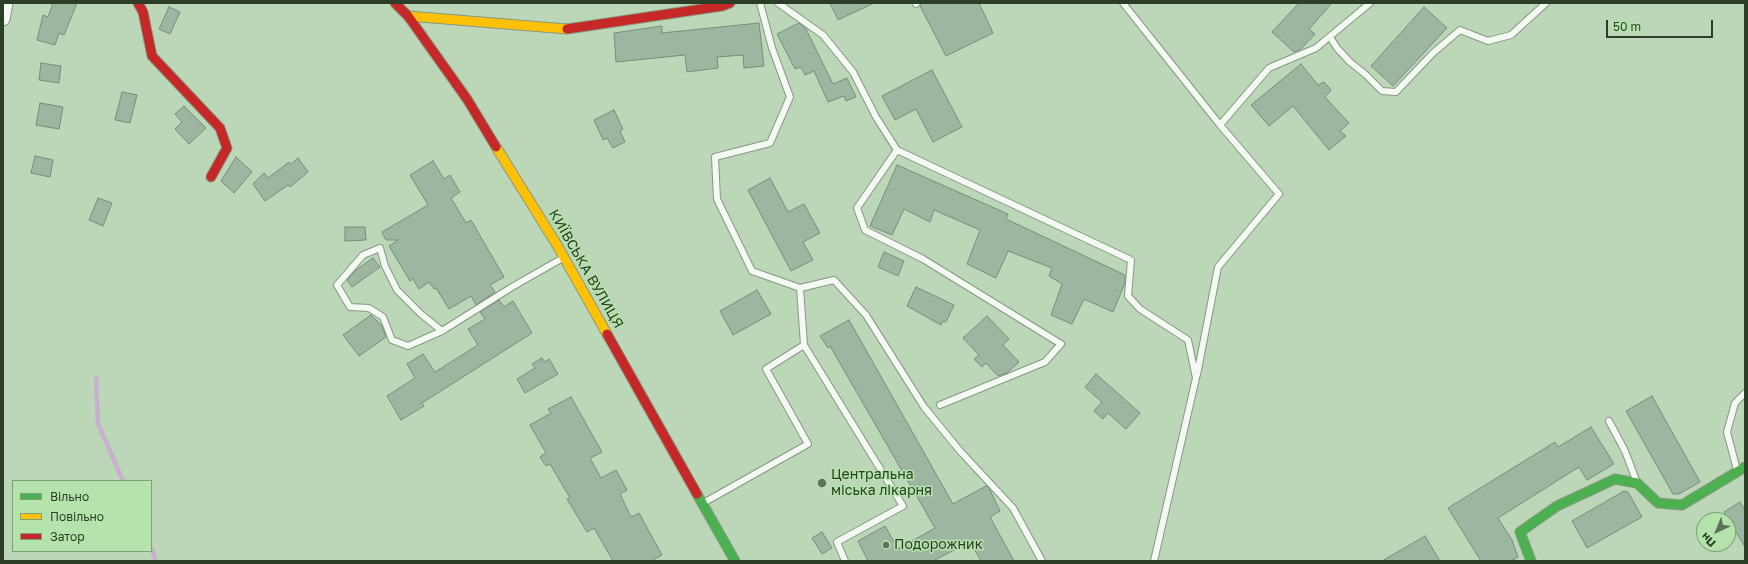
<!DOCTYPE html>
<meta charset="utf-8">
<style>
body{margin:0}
#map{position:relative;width:1748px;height:564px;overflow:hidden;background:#bcd6b8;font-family:"Golos Text",sans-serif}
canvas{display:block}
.frame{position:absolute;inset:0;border:4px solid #2c3e28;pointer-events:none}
.legend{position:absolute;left:12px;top:480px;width:140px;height:72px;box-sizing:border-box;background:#b4e3ab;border:1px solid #7ea177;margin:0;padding:5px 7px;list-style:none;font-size:12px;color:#2c3e28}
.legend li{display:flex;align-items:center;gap:8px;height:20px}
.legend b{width:20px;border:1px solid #7ea177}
.north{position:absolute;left:1696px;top:512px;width:40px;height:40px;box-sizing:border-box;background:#b4e3ab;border:1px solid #7ea177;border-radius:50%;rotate:224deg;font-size:11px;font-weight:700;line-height:16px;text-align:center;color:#2c3e28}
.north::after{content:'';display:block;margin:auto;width:14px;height:18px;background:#5e735a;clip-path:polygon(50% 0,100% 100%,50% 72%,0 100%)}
.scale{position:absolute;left:1606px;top:20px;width:107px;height:18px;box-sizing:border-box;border:2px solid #2c3e28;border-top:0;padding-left:5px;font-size:12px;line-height:14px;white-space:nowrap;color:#2c3e28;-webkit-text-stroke:3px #b4e3ab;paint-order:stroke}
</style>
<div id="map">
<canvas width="1748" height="564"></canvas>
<div class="frame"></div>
<ul class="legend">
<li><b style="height:5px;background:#4caf50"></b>Вільно</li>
<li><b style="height:5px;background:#ffc107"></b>Повільно</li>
<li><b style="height:5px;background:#c62828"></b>Затор</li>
</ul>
<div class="north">Пн</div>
<div class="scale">50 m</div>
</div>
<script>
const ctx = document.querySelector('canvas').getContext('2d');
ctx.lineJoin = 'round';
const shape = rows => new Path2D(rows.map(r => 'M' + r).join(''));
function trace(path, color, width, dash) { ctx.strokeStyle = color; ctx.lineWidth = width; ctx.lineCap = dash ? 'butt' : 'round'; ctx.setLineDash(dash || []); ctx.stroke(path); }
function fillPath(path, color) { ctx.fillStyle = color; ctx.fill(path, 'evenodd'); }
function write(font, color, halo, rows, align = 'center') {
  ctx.font = font + ' "Golos Text",sans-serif'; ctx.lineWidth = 3; ctx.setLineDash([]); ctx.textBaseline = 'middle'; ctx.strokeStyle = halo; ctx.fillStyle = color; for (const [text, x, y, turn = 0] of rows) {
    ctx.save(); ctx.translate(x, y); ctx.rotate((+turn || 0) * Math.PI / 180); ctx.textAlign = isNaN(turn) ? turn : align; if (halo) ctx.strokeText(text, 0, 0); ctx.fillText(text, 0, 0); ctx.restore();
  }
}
const stream = shape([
 [96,377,98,423,123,481],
 [151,547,156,561]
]);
const building = shape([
 [53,3,77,3,64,35,59,33,55,45,37,40,43,15,48,17,53,3],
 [830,3,874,3,838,20,830,3],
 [921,3,979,3,993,33,946,56,920,6,921,3],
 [1299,3,1332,3,1309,29,1315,34,1301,49,1294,52,1272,32,1299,3],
 [169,7,180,12,170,34,159,29,169,7],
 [1424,7,1447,28,1393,86,1371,66,1424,7],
 [759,23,764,66,744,68,743,55,717,57,718,68,687,72,685,55,616,62,614,33,662,26,662,33,759,23],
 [799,23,806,29,833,84,847,78,856,97,846,101,844,96,828,102,814,71,805,75,801,67,795,69,777,34,799,23],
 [41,63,61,66,59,83,39,80,41,63],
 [1301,64,1318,85,1324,82,1331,90,1325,97,1349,123,1340,131,1346,136,1329,150,1293,106,1269,126,1251,105,1301,64],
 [932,70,962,127,933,142,916,109,895,120,882,96,932,70],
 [122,92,137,95,130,123,115,120,122,92],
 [40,103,63,107,59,129,36,125,40,103],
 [184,106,206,128,189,144,175,129,182,122,175,114,184,106],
 [614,110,623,129,620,131,625,142,613,148,607,138,603,140,594,120,614,110],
 [35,156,53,160,50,177,31,173,35,156],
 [236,157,252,172,234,193,221,181,236,157],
 [298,158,308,172,290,187,288,185,265,201,253,184,264,173,268,178,289,162,291,164,298,158],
 [433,161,444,179,450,175,460,192,451,198,466,223,471,220,504,277,490,285,495,292,476,305,471,296,449,309,436,288,434,289,429,282,419,289,413,279,410,281,389,246,398,240,386,240,382,232,428,205,410,175,433,161],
 [897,165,1008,214,1006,219,1125,275,1125,283,1113,312,1084,299,1072,324,1051,315,1062,284,1049,276,1052,268,1008,251,996,278,967,264,980,230,934,210,930,222,904,209,892,235,870,226,897,165],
 [770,178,788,212,804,204,820,233,803,242,813,260,791,271,748,190,770,178],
 [98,198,112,203,103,226,89,220,98,198],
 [345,227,365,227,366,240,345,241,345,227],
 [884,252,904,261,898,276,878,267,884,252],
 [373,258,380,267,352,287,347,280,356,270,373,258],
 [916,287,954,305,946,322,943,321,941,325,907,306,916,287],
 [757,290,771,314,733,335,720,311,757,290],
 [499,300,504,307,513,301,532,333,422,403,424,406,401,420,387,396,415,378,407,364,423,354,435,372,478,345,468,329,485,319,480,312,499,300],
 [371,315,382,326,386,337,359,356,343,335,371,315],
 [987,316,1009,339,1003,345,1019,362,1007,373,998,376,986,363,982,367,974,359,979,355,963,338,987,316],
 [849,320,953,504,986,486,989,488,1000,511,990,517,1014,561,981,561,970,542,933,561,868,561,858,541,885,526,898,549,935,528,830,346,828,348,820,336,849,320],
 [542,358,545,362,549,359,558,374,525,393,517,379,535,368,532,364,542,358],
 [1096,374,1140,413,1126,429,1108,413,1103,419,1094,411,1102,402,1085,387,1096,374],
 [1652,396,1700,482,1679,494,1673,494,1626,411,1652,396],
 [571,397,602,452,590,458,601,478,616,470,627,490,620,494,631,517,639,513,662,555,651,561,613,561,594,528,587,532,567,499,570,498,550,464,546,466,540,457,546,453,530,425,551,413,548,409,571,397],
 [1591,427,1614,464,1587,480,1579,467,1498,518,1512,540,1518,557,1511,561,1481,561,1448,508,1555,442,1558,447,1591,427],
 [1624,491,1628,492,1642,517,1587,548,1572,521,1624,491],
 [1740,502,1745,510,1745,547,1724,512,1740,502],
 [822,532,832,548,822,554,812,538,822,532],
 [1425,536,1440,561,1382,561,1425,536]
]);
const lane = shape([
 [760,3,772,48,790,97,770,143,715,157,717,199,752,271,800,288,834,280,866,315,924,407,960,451,1013,508,1042,561],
 [778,3,823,35,853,72,876,117,897,150,1131,260,1128,296,1140,309,1188,340,1196,378,1154,561],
 [1123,3,1220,125,1279,194,1218,267,1197,375],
 [916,4,917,3],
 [1330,37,1337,48,1350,62,1365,74,1382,91,1396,92,1433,53,1460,30,1488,41,1511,35,1546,3],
 [1220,125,1269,68,1316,48,1370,3],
 [897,150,857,208,865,230,923,259,1061,344,1045,362,940,405],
 [800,288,804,345,903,506,837,542,845,561],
 [442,331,421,314,397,290,385,266,380,248,363,255,337,285,350,307,369,308,383,317,392,340,408,346,442,331,512,287,561,259],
 [1609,421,1625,451,1636,480],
 [1737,470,1727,432,1735,403,1745,393],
 [705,502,808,444,766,369,804,345]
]);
const street = shape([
 [3,19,6,3]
]);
const fast = shape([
 [697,494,735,561],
 [1531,561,1520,532,1557,506,1615,479,1637,483,1658,503,1682,505,1745,467]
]);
const slow = shape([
 [408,16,567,29],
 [496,147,557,245,607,334]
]);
const jam = shape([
 [138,3,143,12,152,56,220,128,227,148,211,177],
 [395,3,408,16,467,99,496,147],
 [567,29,722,6,730,3],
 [607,334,697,494]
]);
const markers = [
 [822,483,5,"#5e735a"],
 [886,545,4,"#5e735a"]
];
const streetNames = [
 ["КИЇВСЬКА ВУЛИЦЯ",586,269,60]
];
const poiNames = [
 ["Центральна",831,475],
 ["міська лікарня",831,491],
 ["Подорожник",894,545]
];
trace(stream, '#cab0d0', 4.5);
fillPath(building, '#9cb6a1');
trace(building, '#758e7b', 1);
trace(lane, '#869982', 8);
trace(street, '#869982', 15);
trace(fast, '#869982', 11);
trace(slow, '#869982', 11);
trace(jam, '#869982', 11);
trace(lane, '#f5f9f4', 6);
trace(street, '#f5f9f4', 13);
trace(fast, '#4caf50', 9);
trace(slow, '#ffc107', 9);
trace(jam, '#c62828', 9);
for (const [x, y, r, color] of markers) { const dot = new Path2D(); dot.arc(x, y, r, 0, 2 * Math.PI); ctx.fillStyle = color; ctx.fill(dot); trace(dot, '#b4e3ab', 1.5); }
write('14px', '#2c3e28', '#b4e3ab', streetNames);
write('14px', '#2c3e28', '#b4e3ab', poiNames, 'left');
</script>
